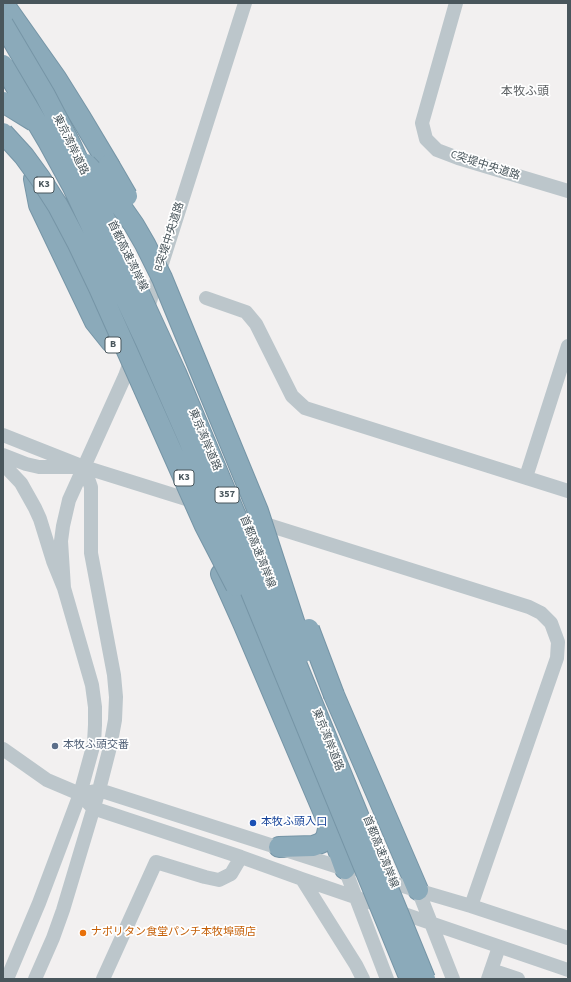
<!DOCTYPE html>
<meta charset="utf-8">
<style>
body{margin:0}
#map{position:relative;width:571px;height:982px;overflow:hidden;background:#f2f0f0;font-family:"Source Sans 3",sans-serif}
canvas{display:block}
.frame{position:absolute;inset:0;border:4px solid #49565c;pointer-events:none}
</style>
<div id="map">
<canvas width="571" height="982"></canvas>
<div class="frame"></div>
</div>
<script>
const ctx = document.querySelector('canvas').getContext('2d');
ctx.lineJoin = 'round';
const shape = rows => new Path2D(rows.map(r => 'M' + r).join(''));
function trace(path, color, width, dash) { ctx.strokeStyle = color; ctx.lineWidth = width; ctx.lineCap = dash ? 'butt' : 'round'; ctx.setLineDash(dash || []); ctx.stroke(path); }
function write(font, color, halo, rows, align = 'center') {
  ctx.font = font + ' "Source Sans 3","Noto Sans JP",sans-serif'; ctx.lineWidth = 3.5; ctx.setLineDash([]); ctx.textBaseline = 'middle'; ctx.strokeStyle = halo; ctx.fillStyle = color; for (const [text, x, y, turn = 0] of rows) {
    ctx.save(); ctx.translate(x, y); ctx.rotate((+turn || 0) * Math.PI / 180); ctx.textAlign = isNaN(turn) ? turn : align; if (halo) ctx.strokeText(text, 0, 0); ctx.fillText(text, 0, 0); ctx.restore();
  }
}
const minor = shape([
 [456,3,422,123,426,139,437,150,458,158,568,191],
 [206,298,246,312,256,324,292,396,305,408,568,491],
 [146,314,245,3],
 [3,435,84,467,199,503],
 [3,455,26,464,39,467,78,467],
 [3,464,21,483,35,508,40,519,53,561,64,588,92,685,95,707,95,725,94,743,80,794,39,903,7,979],
 [526,477,568,346],
 [230,513,529,607,541,613,551,623,558,642,557,658,471,906],
 [64,588,61,541,63,526,69,500,125,376,132,356],
 [3,749,47,780,80,794,93,808,241,857,302,879,568,970],
 [91,792,99,790,351,871],
 [345,869,387,979],
 [302,879,356,965,363,979],
 [379,879,471,906,568,938],
 [418,890,453,979],
 [491,970,518,979],
 [35,979,53,938,63,910,99,790,110,747,115,720,116,697,114,675,91,553,91,487,84,467],
 [103,979,156,862,205,877,219,880,231,874,241,857],
 [488,979,499,947]
]);
const highway = shape([
 [3,3,56,78,81,118,109,165],
 [34,179,39,205,95,322,111,342],
 [221,574,243,623,329,825,345,869],
 [334,695,418,890],
 [279,847,313,846,321,843,326,838,329,825]
]);
const highwayBridge = shape([
 [3,24,45,95,70,143,176,373,238,521,425,979],
 [3,65,49,143,73,187,146,342,188,438,410,979],
 [3,102,34,121],
 [3,133,24,156,40,178,58,206,77,242,99,288,205,526,236,586],
 [86,164,106,185,134,225,145,244,162,278,258,511,304,652],
 [109,165,127,196],
 [309,629,334,695]
]);
const markers = [
 [55,746,4,"#5c6f8a"],
 [253,823,4,"#1a4fb4"],
 [83,933,4,"#e8710a"]
];
const shields = [
 [44,185,20],
 [113,345,16],
 [184,478,20],
 [227,495,24]
];
const shieldNames = [
 ["K3",44,185],
 ["B",113,345],
 ["K3",184,478],
 ["357",227,495]
];
const streetNames = [
 ["東京湾岸道路",70,145,64],
 ["C突堤中央道路",485,166,18],
 ["B突堤中央道路",170,237,-72],
 ["首都高速湾岸線",127,256,64],
 ["東京湾岸道路",204,440,67],
 ["首都高速湾岸線",257,552,68],
 ["東京湾岸道路",327,740,68],
 ["首都高速湾岸線",380,852,68]
];
const serviceNames = [
 ["本牧ふ頭交番",63,746]
];
const transitNames = [
 ["本牧ふ頭入口",261,823]
];
const foodNames = [
 ["ナポリタン食堂パンチ本牧埠頭店",91,933]
];
const neighbourhoodNames = [
 ["本牧ふ頭",525,92]
];
trace(highway, '#7695a6', 22);
trace(minor, '#bcc6cb', 14);
trace(highway, '#8baaba', 20);
trace(highwayBridge, '#7695a6', 22, []);
trace(highwayBridge, '#8baaba', 20);
for (const [x, y, r, color] of markers) { const dot = new Path2D(); dot.arc(x, y, r, 0, 2 * Math.PI); ctx.fillStyle = color; ctx.fill(dot); trace(dot, '#fff', 1.5); }
for (const [x, y, w] of shields) { const box = new Path2D(); box.roundRect(x - w / 2, y - 8, w, 16, 3); ctx.fillStyle = '#fff'; ctx.fill(box); trace(box, '#49565c', 1); }
write('bold 10px', '#49565c', null, shieldNames);
write('11px', '#49565c', '#fff', streetNames);
write('11px', '#4e5e75', '#fff', serviceNames, 'left');
write('11px', '#164399', '#fff', transitNames, 'left');
write('11px', '#c56008', '#fff', foodNames, 'left');
write('12px', '#5d6164', '#fff', neighbourhoodNames);
</script>
